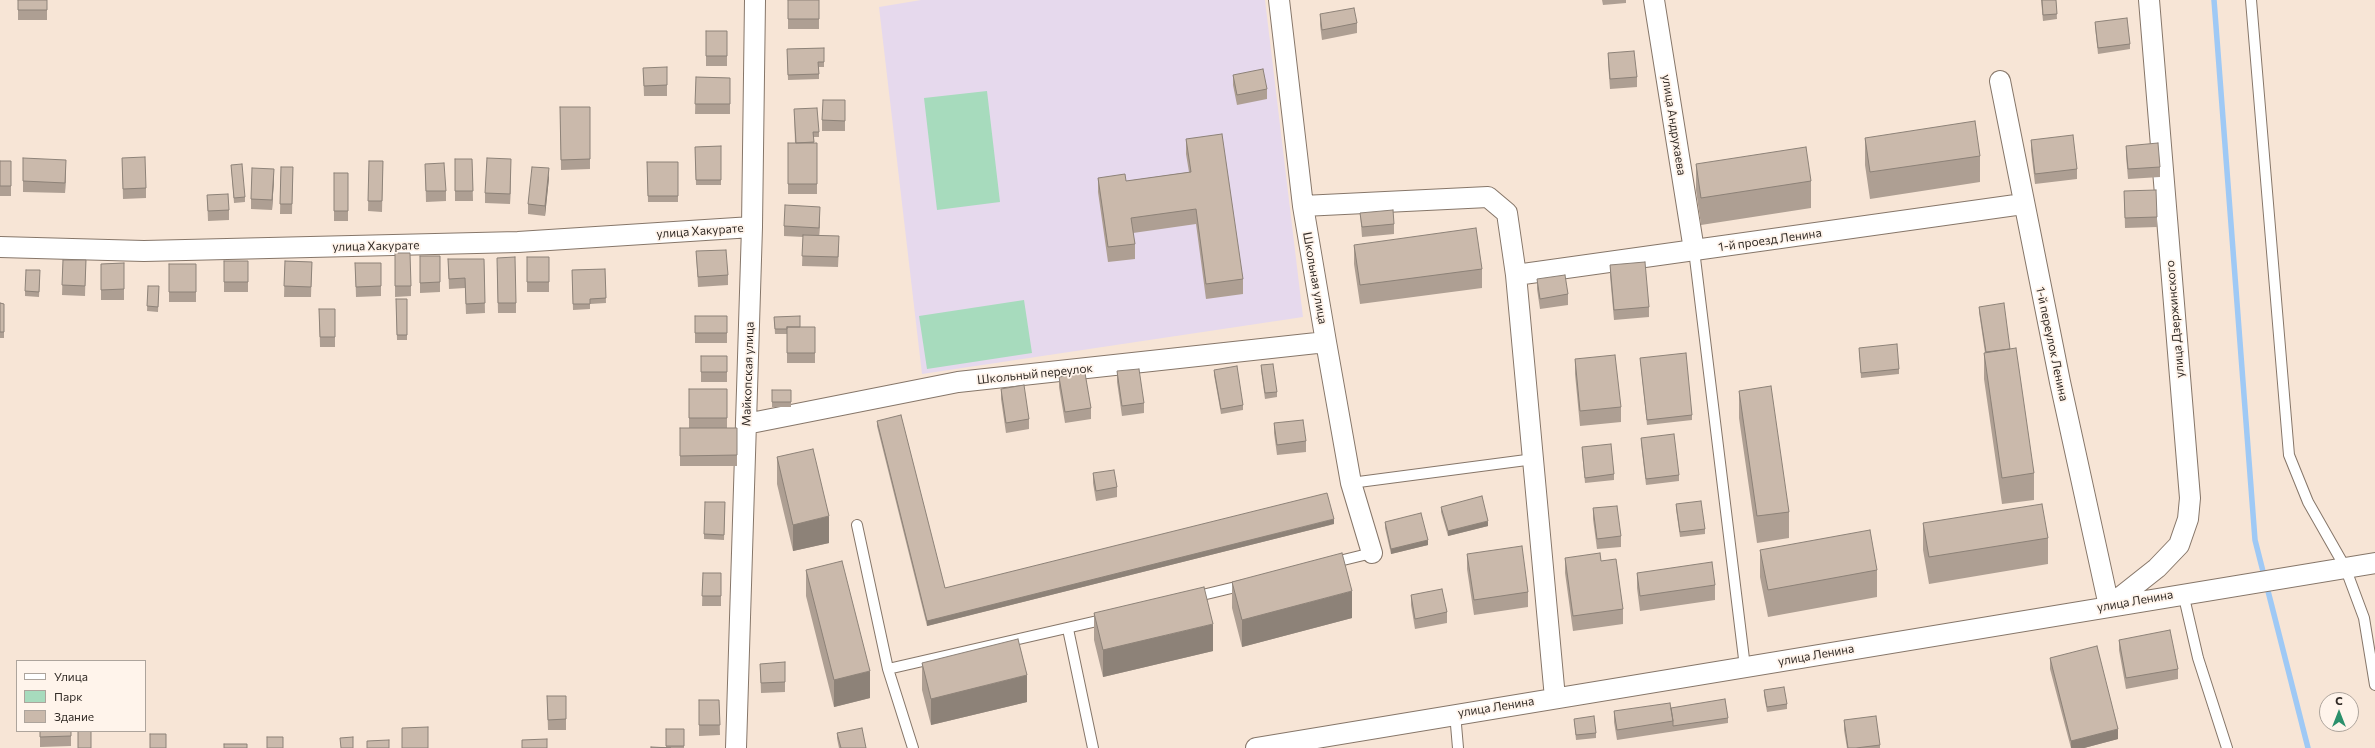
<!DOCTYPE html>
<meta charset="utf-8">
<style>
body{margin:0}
#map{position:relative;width:2375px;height:748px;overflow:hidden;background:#f7e5d6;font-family:Commissioner,sans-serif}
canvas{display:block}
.legend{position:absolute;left:16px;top:660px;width:130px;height:72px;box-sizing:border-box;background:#fff4eb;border:1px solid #ada49c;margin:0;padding:5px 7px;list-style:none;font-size:12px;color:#322b26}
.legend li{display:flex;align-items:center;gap:8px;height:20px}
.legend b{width:20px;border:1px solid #ada49c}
.north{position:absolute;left:2319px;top:692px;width:40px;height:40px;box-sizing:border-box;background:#fff4eb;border:1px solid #ada49c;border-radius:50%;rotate:0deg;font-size:11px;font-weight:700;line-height:16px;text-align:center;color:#322b26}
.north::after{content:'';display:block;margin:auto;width:14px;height:18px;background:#2c906c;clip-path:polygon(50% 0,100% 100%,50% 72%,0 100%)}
</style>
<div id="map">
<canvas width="2375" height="748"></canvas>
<ul class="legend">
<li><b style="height:5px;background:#fff"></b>Улица</li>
<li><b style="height:11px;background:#a7dbbd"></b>Парк</li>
<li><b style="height:11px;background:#cab9ab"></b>Здание</li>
</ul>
<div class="north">С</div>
</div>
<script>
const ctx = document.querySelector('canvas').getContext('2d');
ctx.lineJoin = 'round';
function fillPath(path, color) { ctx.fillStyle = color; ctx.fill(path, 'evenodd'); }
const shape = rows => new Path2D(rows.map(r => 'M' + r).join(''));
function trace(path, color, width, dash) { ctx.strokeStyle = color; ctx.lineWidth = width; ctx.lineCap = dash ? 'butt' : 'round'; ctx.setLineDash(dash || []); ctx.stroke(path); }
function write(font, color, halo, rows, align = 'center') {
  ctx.font = font + ' Commissioner,sans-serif'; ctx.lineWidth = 3.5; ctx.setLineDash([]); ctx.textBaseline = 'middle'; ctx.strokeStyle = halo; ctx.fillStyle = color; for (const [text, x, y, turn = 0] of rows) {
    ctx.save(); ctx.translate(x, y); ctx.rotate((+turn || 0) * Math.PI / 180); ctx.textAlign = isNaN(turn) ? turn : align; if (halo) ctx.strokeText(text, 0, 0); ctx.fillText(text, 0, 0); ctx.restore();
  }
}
const education = shape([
 [921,0,1265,0,1303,317,922,374,879,7]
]);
const green = shape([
 [987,91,1000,202,937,210,924,98],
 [1024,300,1032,353,927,369,919,316]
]);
const stream = shape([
 [2214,0,2255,540,2308,748]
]);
const lane = shape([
 [2251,0,2289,455,2308,502,2345,567,2364,618,2375,685],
 [1694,250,1745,667],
 [1351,483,1534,459],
 [857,525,888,669,913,748],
 [1331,563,1372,553],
 [2183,593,2198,658,2227,748],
 [1194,597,1244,585],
 [1068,629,1093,748],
 [888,669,1106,619],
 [1455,713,1458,748]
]);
const street = shape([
 [1279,0,1303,206,1326,342,1351,483,1372,553],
 [1654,0,1694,250],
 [2000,81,2060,382,2109,606,2157,568,2179,545,2188,519,2190,498,2149,0],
 [1303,206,1488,197,1507,213,1516,275,1555,698],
 [0,247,144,251,518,242,752,227],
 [1516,275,2023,204],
 [746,424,958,382,1326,342],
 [736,748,752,227,755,0],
 [1256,748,2375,563]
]);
const wall = shape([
 [18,0,47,0,47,20,18,20],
 [788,0,819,0,819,29,788,29],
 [1602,0,1626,0,1626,3,1603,5],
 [2041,0,2056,0,2057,19,2043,21],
 [1320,14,1357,23,1357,33,1322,40,1320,25],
 [2095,22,2130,44,2130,49,2098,54,2095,27],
 [706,31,727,31,727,66,706,66],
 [824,48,824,67,819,67,819,79,788,80,787,49],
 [1608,53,1637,77,1637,87,1610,89,1608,63],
 [643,68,667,85,667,96,644,96],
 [1233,75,1267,89,1267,99,1237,105,1233,85],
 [696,77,730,78,730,114,695,114],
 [560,107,590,107,590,169,561,170],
 [794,109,819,132,819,137,814,137,814,143,817,143,817,194,788,194,788,143,795,143],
 [845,111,845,131,822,131,822,120],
 [1865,138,1980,156,1980,182,1870,199,1865,165],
 [1186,139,1243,279,1243,294,1206,299,1196,224,1133,233,1135,244,1135,259,1108,262,1098,192,1098,178,1126,181,1189,172,1186,154],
 [2031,140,2077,169,2077,179,2035,184,2031,150],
 [721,146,721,185,696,185,695,147],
 [2126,146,2160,167,2160,177,2128,179,2126,156],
 [122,158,146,188,146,198,123,199],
 [455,159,472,159,473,201,455,201],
 [0,161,11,161,11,196,0,196],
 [369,161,383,161,382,212,368,211],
 [647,162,678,162,678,202,648,202],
 [425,164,446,191,446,201,426,202],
 [1696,164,1811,181,1811,208,1701,225,1696,190],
 [231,165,245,197,245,202,234,203],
 [281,167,293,167,292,214,280,214],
 [511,169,510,204,485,203,485,193],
 [66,170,65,193,23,192,23,181],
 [334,173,348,173,348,221,334,221],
 [549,178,545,216,528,214,528,204],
 [274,179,272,210,251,209,251,199],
 [2124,191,2157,217,2157,227,2125,228],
 [207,195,229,210,229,220,208,221],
 [1360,213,1394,224,1394,234,1362,237],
 [820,217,819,236,839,246,838,267,802,266,803,237,784,236,784,226],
 [1354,245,1482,269,1482,288,1360,304,1354,264],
 [696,251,728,275,728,285,698,287],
 [395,253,411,286,411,296,395,297],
 [420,256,440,256,440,292,420,293],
 [527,257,549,257,549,292,527,292],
 [448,259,484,259,485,313,466,314,465,288,449,289],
 [63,260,86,260,85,296,62,295],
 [224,261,248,261,248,292,224,292],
 [285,261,312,262,311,297,284,297],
 [124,263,124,300,101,300,101,264],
 [355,263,381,286,381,296,356,297],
 [169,264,196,264,196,302,169,302],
 [1610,265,1649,307,1649,317,1614,320,1610,276],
 [497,268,516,303,516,313,498,313],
 [605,269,606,303,590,304,590,309,573,310,572,270],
 [40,275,39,297,25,296,25,291],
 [1537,279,1568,294,1568,305,1540,309,1537,289],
 [148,286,159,286,158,312,147,311],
 [396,299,407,299,407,340,397,340],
 [0,303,4,304,4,338,0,338],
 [1979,307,2010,349,2034,473,2034,500,2002,504,1984,379,1984,353,1985,353,1979,312],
 [319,309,335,337,335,347,320,347],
 [695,316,727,316,727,343,695,343],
 [774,317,800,327,815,327,815,363,787,363,787,334,775,334],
 [1859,348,1899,369,1899,374,1861,378],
 [701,356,727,356,727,382,701,382],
 [1640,358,1692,415,1692,420,1647,425],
 [1575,359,1621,407,1621,422,1580,426,1575,374],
 [1261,365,1277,392,1277,397,1265,399,1261,370],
 [1214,370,1243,405,1243,410,1221,414,1214,375],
 [1117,371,1144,403,1144,413,1122,416,1117,382],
 [1059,377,1091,408,1091,419,1065,423,1059,387],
 [727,389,727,428,737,428,737,466,680,466,680,428,706,428,689,428,689,418],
 [1001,389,1029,419,1029,429,1006,433,1001,399],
 [772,390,791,390,791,407,772,407],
 [1739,391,1789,512,1789,538,1757,543,1739,418],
 [877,421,945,588,1334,524,927,626,877,426],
 [1274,423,1306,441,1306,452,1277,455,1274,433],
 [1641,438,1679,475,1679,481,1646,485,1641,443],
 [1582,447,1614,474,1614,480,1585,483,1582,452],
 [777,457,829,543,793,551,777,484],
 [1093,473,1117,487,1117,497,1096,501,1093,483],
 [725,502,724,540,704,539,704,534],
 [1676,504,1705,529,1705,534,1680,537,1676,509],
 [1441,507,1488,526,1448,536,1441,512],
 [1593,508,1621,536,1621,547,1597,549,1593,519],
 [1385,522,1428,545,1391,554,1385,528],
 [1923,523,2048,538,2048,564,1929,584,1923,550],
 [1760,550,1877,570,1877,597,1768,617,1760,577],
 [1467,554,1528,592,1528,607,1474,615,1467,569],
 [1565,558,1601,561,1623,609,1623,624,1573,631,1565,573],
 [806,570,870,698,834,707,806,596],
 [703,573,721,573,721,606,702,606],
 [1637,573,1715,585,1715,600,1640,611,1637,588],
 [1232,582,1352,618,1242,647,1232,608],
 [1411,595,1447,612,1447,623,1415,629,1411,605],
 [1094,613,1213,651,1103,677,1094,640],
 [2119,640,2178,669,2178,679,2126,689,2119,650],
 [2050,658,2118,739,2084,748,2071,748,2050,669],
 [922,663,1027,702,931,725,922,690],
 [760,664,785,682,785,692,761,693],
 [1764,690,1787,704,1787,709,1767,712,1764,695],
 [547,696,566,696,566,730,548,730],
 [699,700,719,700,720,735,699,736],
 [1671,708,1728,718,1728,723,1617,740,1614,722,1614,711],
 [1574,719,1596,733,1596,738,1576,740],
 [1844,720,1880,745,1880,748,1847,748,1844,730],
 [666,729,684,729,684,748,651,748,666,747],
 [40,731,71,731,71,746,40,747],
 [837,733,866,748,839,748,837,738]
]);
const shadedWall = shape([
 [511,159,511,169,510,204,510,194],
 [66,160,66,170,65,193,65,183],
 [549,168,549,178,545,216,545,206],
 [274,169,274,179,272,210,272,200],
 [820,207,820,217,819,238,819,228],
 [829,516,829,543,793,551,793,525],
 [1334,519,1334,524,927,626,927,621],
 [1488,521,1488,526,1448,536,1448,531],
 [1428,540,1428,545,1391,554,1391,549],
 [1352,591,1352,618,1242,647,1242,620],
 [1213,624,1213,651,1103,677,1103,650],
 [870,671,870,698,834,707,834,680],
 [1027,675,1027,702,931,725,931,699],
 [2118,729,2118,739,2084,748,2071,748,2071,741]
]);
const building = shape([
 [18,0,47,0,47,10,18,10,18,0],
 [788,0,819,0,819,19,788,19,788,0],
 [2042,0,2056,0,2057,14,2043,15,2042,0],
 [1354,8,1357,23,1322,30,1320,14,1354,8],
 [2127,18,2130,44,2098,48,2095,22,2127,18],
 [706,31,727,31,727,56,706,56,706,31],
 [824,48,824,62,818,62,819,74,788,75,787,49,824,48],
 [1634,51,1637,77,1610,79,1608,53,1634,51],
 [667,67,667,85,644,86,643,68,667,67],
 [1263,69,1267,89,1237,95,1233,75,1263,69],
 [696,77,730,78,730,104,695,104,696,77],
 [823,100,845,100,845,121,822,120,823,100],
 [560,107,590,107,590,159,561,160,560,107],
 [817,108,819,132,813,132,814,142,796,143,794,109,817,108],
 [1975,121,1980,156,1870,172,1865,138,1975,121],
 [1222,134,1243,279,1206,284,1196,209,1131,218,1135,244,1108,247,1098,178,1125,174,1126,181,1191,172,1186,139,1222,134],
 [2073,135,2077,169,2035,174,2031,140,2073,135],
 [788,143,817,143,817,184,788,184,788,143],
 [2158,143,2160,167,2128,169,2126,146,2158,143],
 [721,146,721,180,696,180,695,147,721,146],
 [1806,147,1811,181,1701,198,1696,164,1806,147],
 [145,157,146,188,123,189,122,158,145,157],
 [23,158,66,160,65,183,23,181,23,158],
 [487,158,511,159,510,194,485,193,487,158],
 [455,159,472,159,473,191,455,191,455,159],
 [0,161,11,161,11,186,0,186,0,161],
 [369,161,383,161,382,201,368,201,369,161],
 [647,162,678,162,678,196,648,196,647,162],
 [444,163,446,191,426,191,425,164,444,163],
 [242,164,245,197,234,198,231,165,242,164],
 [281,167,293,167,292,204,280,204,281,167],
 [532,167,549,168,545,206,528,204,532,167],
 [252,168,274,169,272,200,251,199,252,168],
 [334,173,348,173,348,211,334,211,334,173],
 [2156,190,2157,217,2125,218,2124,191,2156,190],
 [228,194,229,210,208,211,207,195,228,194],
 [785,205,820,207,819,228,784,226,785,205],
 [1393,210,1394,224,1362,227,1360,213,1393,210],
 [1476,228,1482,269,1360,285,1354,245,1476,228],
 [803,235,839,236,838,257,802,256,803,235],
 [726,250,728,275,698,277,696,251,726,250],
 [395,253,410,253,411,286,395,286,395,253],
 [420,256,440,256,440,282,420,283,420,256],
 [515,257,516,303,498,303,497,258,515,257],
 [527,257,549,257,549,282,527,282,527,257],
 [448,259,484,259,485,303,466,304,465,278,449,279,448,259],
 [63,260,86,260,85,286,62,285,63,260],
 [224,261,248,261,248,282,224,282,224,261],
 [285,261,312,262,311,287,284,286,285,261],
 [1645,262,1649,307,1614,310,1610,265,1645,262],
 [124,263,124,289,101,290,101,264,124,263],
 [355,263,381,263,381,286,356,287,355,263],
 [169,264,196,264,196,292,169,292,169,264],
 [605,269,606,298,590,299,590,304,573,304,572,270,605,269],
 [26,270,40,270,39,292,25,291,26,270],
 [1565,275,1568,294,1540,299,1537,279,1565,275],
 [148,286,159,286,158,307,147,306,148,286],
 [396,299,407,299,407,335,397,335,396,299],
 [0,303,4,304,4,332,0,332,0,303],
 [2004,303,2010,349,1986,352,1979,307,2004,303],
 [319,309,335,309,335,337,320,337,319,309],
 [695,316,727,316,727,333,695,333,695,316],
 [800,316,800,327,787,327,787,329,775,329,774,317,800,316],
 [787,327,815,327,815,353,787,353,787,327],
 [1897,344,1899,369,1861,373,1859,348,1897,344],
 [2016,348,2034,473,2002,478,1984,353,2016,348],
 [1686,353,1692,415,1647,420,1640,358,1686,353],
 [1615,355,1621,407,1580,411,1575,359,1615,355],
 [701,356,727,356,727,372,701,372,701,356],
 [1273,364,1277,392,1265,393,1261,365,1273,364],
 [1237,366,1243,405,1221,409,1214,370,1237,366],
 [1139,369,1144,403,1122,406,1117,371,1139,369],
 [1085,373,1091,408,1065,412,1059,377,1085,373],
 [1024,385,1029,419,1006,423,1001,389,1024,385],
 [1771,386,1789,512,1757,516,1739,391,1771,386],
 [689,389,727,389,727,418,689,418,689,389],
 [772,390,791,390,791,402,772,402,772,390],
 [901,415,945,588,1327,493,1334,519,927,621,877,421,901,415],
 [1303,420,1306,441,1277,445,1274,423,1303,420],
 [680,428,737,428,737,455,680,456,680,428],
 [1674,434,1679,475,1646,479,1641,438,1674,434],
 [1611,444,1614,474,1585,478,1582,447,1611,444],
 [813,449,829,516,793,525,777,457,813,449],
 [1114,470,1117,487,1096,491,1093,473,1114,470],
 [1482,496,1488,521,1448,531,1441,507,1482,496],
 [1701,501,1705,529,1680,532,1676,504,1701,501],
 [705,502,725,502,724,535,704,534,705,502],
 [2042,504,2048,538,1929,557,1923,523,2042,504],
 [1617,506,1621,536,1597,539,1593,508,1617,506],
 [1421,513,1428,540,1391,549,1385,522,1421,513],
 [1870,530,1877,570,1768,590,1760,550,1870,530],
 [1522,546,1528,592,1474,600,1467,554,1522,546],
 [1342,553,1352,591,1242,620,1232,582,1342,553],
 [1600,553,1601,561,1616,559,1623,609,1573,616,1565,558,1600,553],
 [842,561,870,671,834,680,806,570,842,561],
 [1712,562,1715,585,1640,596,1637,573,1712,562],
 [703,573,721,573,721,596,702,596,703,573],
 [1204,587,1213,624,1103,650,1094,613,1204,587],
 [1442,589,1447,612,1415,619,1411,595,1442,589],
 [2170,630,2178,669,2126,678,2119,640,2170,630],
 [1018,639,1027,675,931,699,922,663,1018,639],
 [2097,646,2118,729,2071,741,2050,658,2097,646],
 [785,662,785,682,761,683,760,664,785,662],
 [1784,687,1787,704,1767,707,1764,690,1784,687],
 [547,696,566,696,566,719,548,720,547,696],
 [1725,699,1728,718,1673,726,1673,721,1671,708,1725,699],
 [699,700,719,700,720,725,699,725,699,700],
 [1670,703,1673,721,1617,730,1614,711,1670,703],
 [1594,716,1596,733,1576,735,1574,719,1594,716],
 [1876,716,1880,745,1856,748,1848,748,1844,720,1876,716],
 [428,727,428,748,402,748,402,728,428,727],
 [862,728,866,748,841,748,837,733,862,728],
 [666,729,684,729,684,746,666,746,666,729],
 [40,731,71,731,71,736,40,737,40,731],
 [78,731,91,731,91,748,78,748,78,731],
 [150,734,166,734,166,748,150,748,150,734],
 [267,737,283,737,283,748,267,748,267,737],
 [353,737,353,748,341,748,340,738,353,737],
 [547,739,547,748,522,748,522,740,547,739],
 [389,740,389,748,367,748,367,741,389,740],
 [224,744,247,744,247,748,224,748,224,744],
 [651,747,671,748,651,748,651,747]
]);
const streetNames = [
 ["улица Андрухаева",1674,125,81],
 ["улица Хакурате",700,231,-4],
 ["1-й проезд Ленина",1770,240,-8],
 ["улица Хакурате",376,246,-1],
 ["Школьная улица",1315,278,80],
 ["улица Дзержинского",2175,319,-95],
 ["1-й переулок Ленина",2052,344,78],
 ["Майкопская улица",748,374,-88],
 ["Школьный переулок",1035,374,-6],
 ["улица Ленина",2135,601,-10],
 ["улица Ленина",1816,655,-10],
 ["улица Ленина",1496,707,-9]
];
fillPath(education, '#e6d9ed');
fillPath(green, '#a7dbbd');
trace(stream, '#9fc9f5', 5.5);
trace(lane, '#867669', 12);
trace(street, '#867669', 22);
trace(lane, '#fff', 10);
trace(street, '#fff', 20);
fillPath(wall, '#ae9f93');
fillPath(shadedWall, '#8d8278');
fillPath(building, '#cab9ab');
trace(building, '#8d8278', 1);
write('12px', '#322b26', '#fff4eb', streetNames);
</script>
